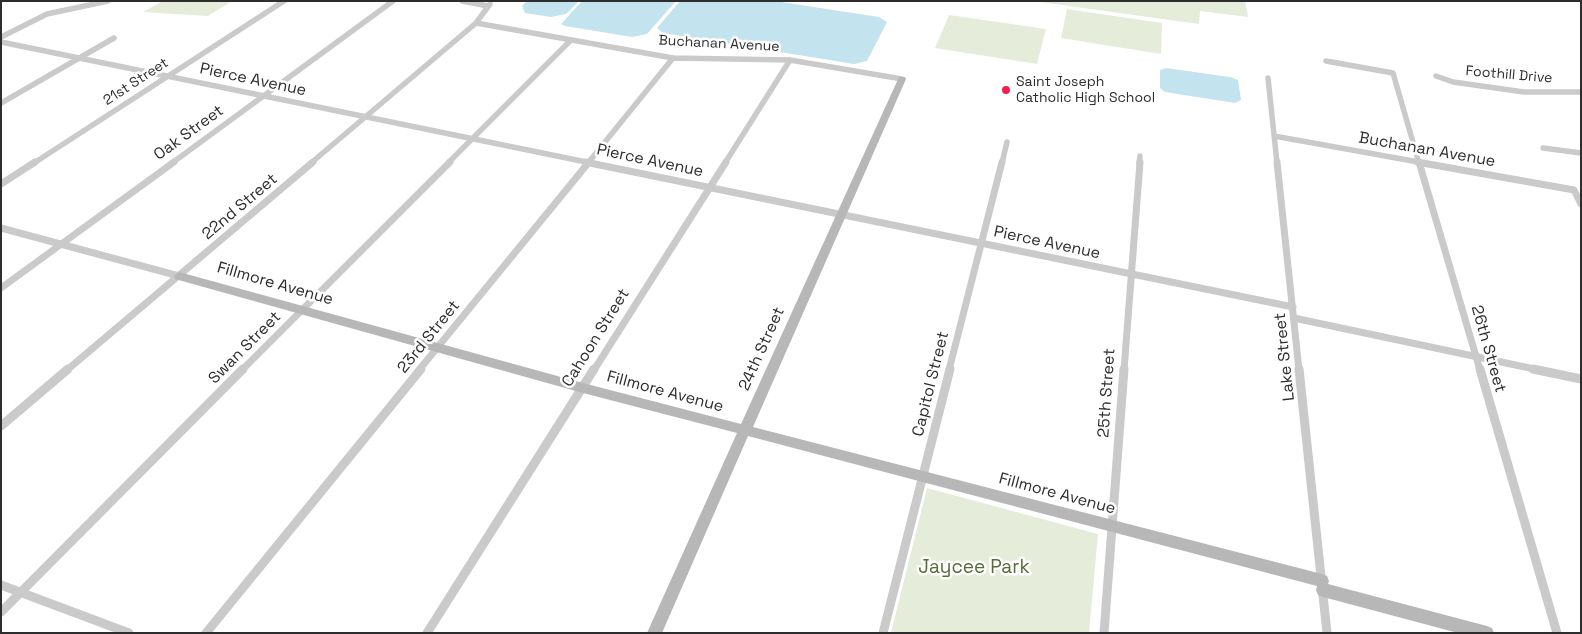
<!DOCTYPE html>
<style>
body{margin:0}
#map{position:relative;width:1582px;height:634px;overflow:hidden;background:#fff;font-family:"Space Grotesk",sans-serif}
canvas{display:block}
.frame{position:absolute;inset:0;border:2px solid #2d2d2d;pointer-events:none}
</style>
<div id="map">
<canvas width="1582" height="634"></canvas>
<div class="frame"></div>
</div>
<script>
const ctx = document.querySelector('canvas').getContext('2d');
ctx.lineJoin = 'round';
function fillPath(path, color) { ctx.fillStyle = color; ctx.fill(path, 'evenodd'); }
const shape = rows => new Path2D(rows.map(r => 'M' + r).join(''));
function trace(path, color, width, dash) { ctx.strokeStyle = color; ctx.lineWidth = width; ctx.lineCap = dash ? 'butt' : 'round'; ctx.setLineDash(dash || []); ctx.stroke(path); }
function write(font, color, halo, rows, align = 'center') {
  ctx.font = font + ' "Space Grotesk",sans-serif'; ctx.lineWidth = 5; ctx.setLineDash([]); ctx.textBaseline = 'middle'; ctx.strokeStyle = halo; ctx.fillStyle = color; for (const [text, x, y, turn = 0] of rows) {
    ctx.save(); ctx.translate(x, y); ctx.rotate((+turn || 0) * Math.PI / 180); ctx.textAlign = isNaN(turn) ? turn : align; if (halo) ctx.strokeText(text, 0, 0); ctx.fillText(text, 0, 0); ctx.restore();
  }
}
const green = shape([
 [163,1,232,1,208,16,143,12],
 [1033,1,1245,1,1248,17,1200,11,1199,24],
 [1067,9,1162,23,1161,54,1061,38],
 [949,15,1046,29,1037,64,935,48],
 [927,488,1098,534,1089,633,891,633]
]);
const water = shape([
 [527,1,579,1,566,14,551,17,525,13,522,6],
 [582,1,676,1,647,34,632,37,565,26,561,24],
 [680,1,775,1,879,17,887,22,867,61,854,64,663,33,657,28],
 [1166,68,1230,77,1238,80,1241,100,1235,103,1165,92,1160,88,1160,70]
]);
const streetFar2 = shape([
 [462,1,488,6],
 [476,23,673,58,790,60,902,79],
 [1,37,47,14,108,1],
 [1,42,591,163],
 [1326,61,1393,73,1419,163],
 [1436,76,1453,82,1524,92,1581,92],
 [1268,78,1277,163],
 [1,103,114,38],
 [1274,136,1424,163],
 [1543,148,1581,153],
 [34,163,284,1],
 [172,163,393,1],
 [311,163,476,23,490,4],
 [448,163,571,40],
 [588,163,673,58],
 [725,163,790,60],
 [1002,163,1007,142],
 [1139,163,1140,156]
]);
const streetFar1 = shape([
 [585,162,1293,307],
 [1277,162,1299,370],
 [1417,162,1574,190,1581,204],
 [1419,162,1480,370],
 [1,184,35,162],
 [1,228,179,276],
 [1,288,174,162],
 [1294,318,1539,370],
 [67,370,313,162],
 [242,370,450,162],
 [419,370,589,162],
 [594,370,726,162],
 [949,370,1002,162],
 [1124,370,1140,162]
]);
const street = shape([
 [1299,369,1327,633],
 [1480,369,1557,633],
 [1533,369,1581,379],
 [1,426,68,369],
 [1,585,129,633],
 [1,612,243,369],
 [206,633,421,369],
 [427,633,594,369],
 [883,633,950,369],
 [1104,633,1124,369]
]);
const secondary = shape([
 [899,77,905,77,906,79,753,427,1322,574,1327,576,1329,581,1328,584,1487,626,1492,628,1494,633,1458,633,1323,597,1318,595,1316,590,1317,586,748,436,662,633,647,633,737,433,583,393,175,279,174,276,179,272,583,383,741,424,899,77]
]);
const markers = [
 [1006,90,5,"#f2204b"]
];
const farStreetnames = [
 ["Buchanan Avenue",719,44,3],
 ["Foothill Drive",1509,75,5],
 ["21st Street",136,82,-33]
];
const farPoinames = [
 ["Saint Joseph",1016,82],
 ["Catholic High School",1016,98]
];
const streetNames = [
 ["Pierce Avenue",253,80,12],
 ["Oak Street",189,133,-36],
 ["Buchanan Avenue",1427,150,10],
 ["Pierce Avenue",650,161,12],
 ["22nd Street",240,207,-40],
 ["Pierce Avenue",1047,243,12],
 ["Fillmore Avenue",275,284,16],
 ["23rd Street",429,337,-51],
 ["Cahoon Street",596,338,-58],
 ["Swan Street",245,348,-45],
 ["24th Street",762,349,-66],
 ["26th Street",1488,349,74],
 ["Lake Street",1285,357,-96],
 ["Capitol Street",931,384,-76],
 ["Fillmore Avenue",665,392,15],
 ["25th Street",1107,393,-86],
 ["Fillmore Avenue",1057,494,15]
];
const nearParknames = [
 ["Jaycee Park",974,568]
];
fillPath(green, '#e5ecd9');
fillPath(water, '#c3e3ee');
trace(streetFar2, '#cacaca', 5.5);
trace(streetFar1, '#cacaca', 7);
trace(street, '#cacaca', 9);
fillPath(secondary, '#b7b7b7');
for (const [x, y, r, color] of markers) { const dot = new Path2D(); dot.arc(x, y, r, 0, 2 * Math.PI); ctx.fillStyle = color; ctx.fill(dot); trace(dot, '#fff', 2); }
write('14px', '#2d2d2d', '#fff', farStreetnames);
write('14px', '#2d2d2d', '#fff', farPoinames, 'left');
write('16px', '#2d2d2d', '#fff', streetNames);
write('19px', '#566c37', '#fff', nearParknames);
</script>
